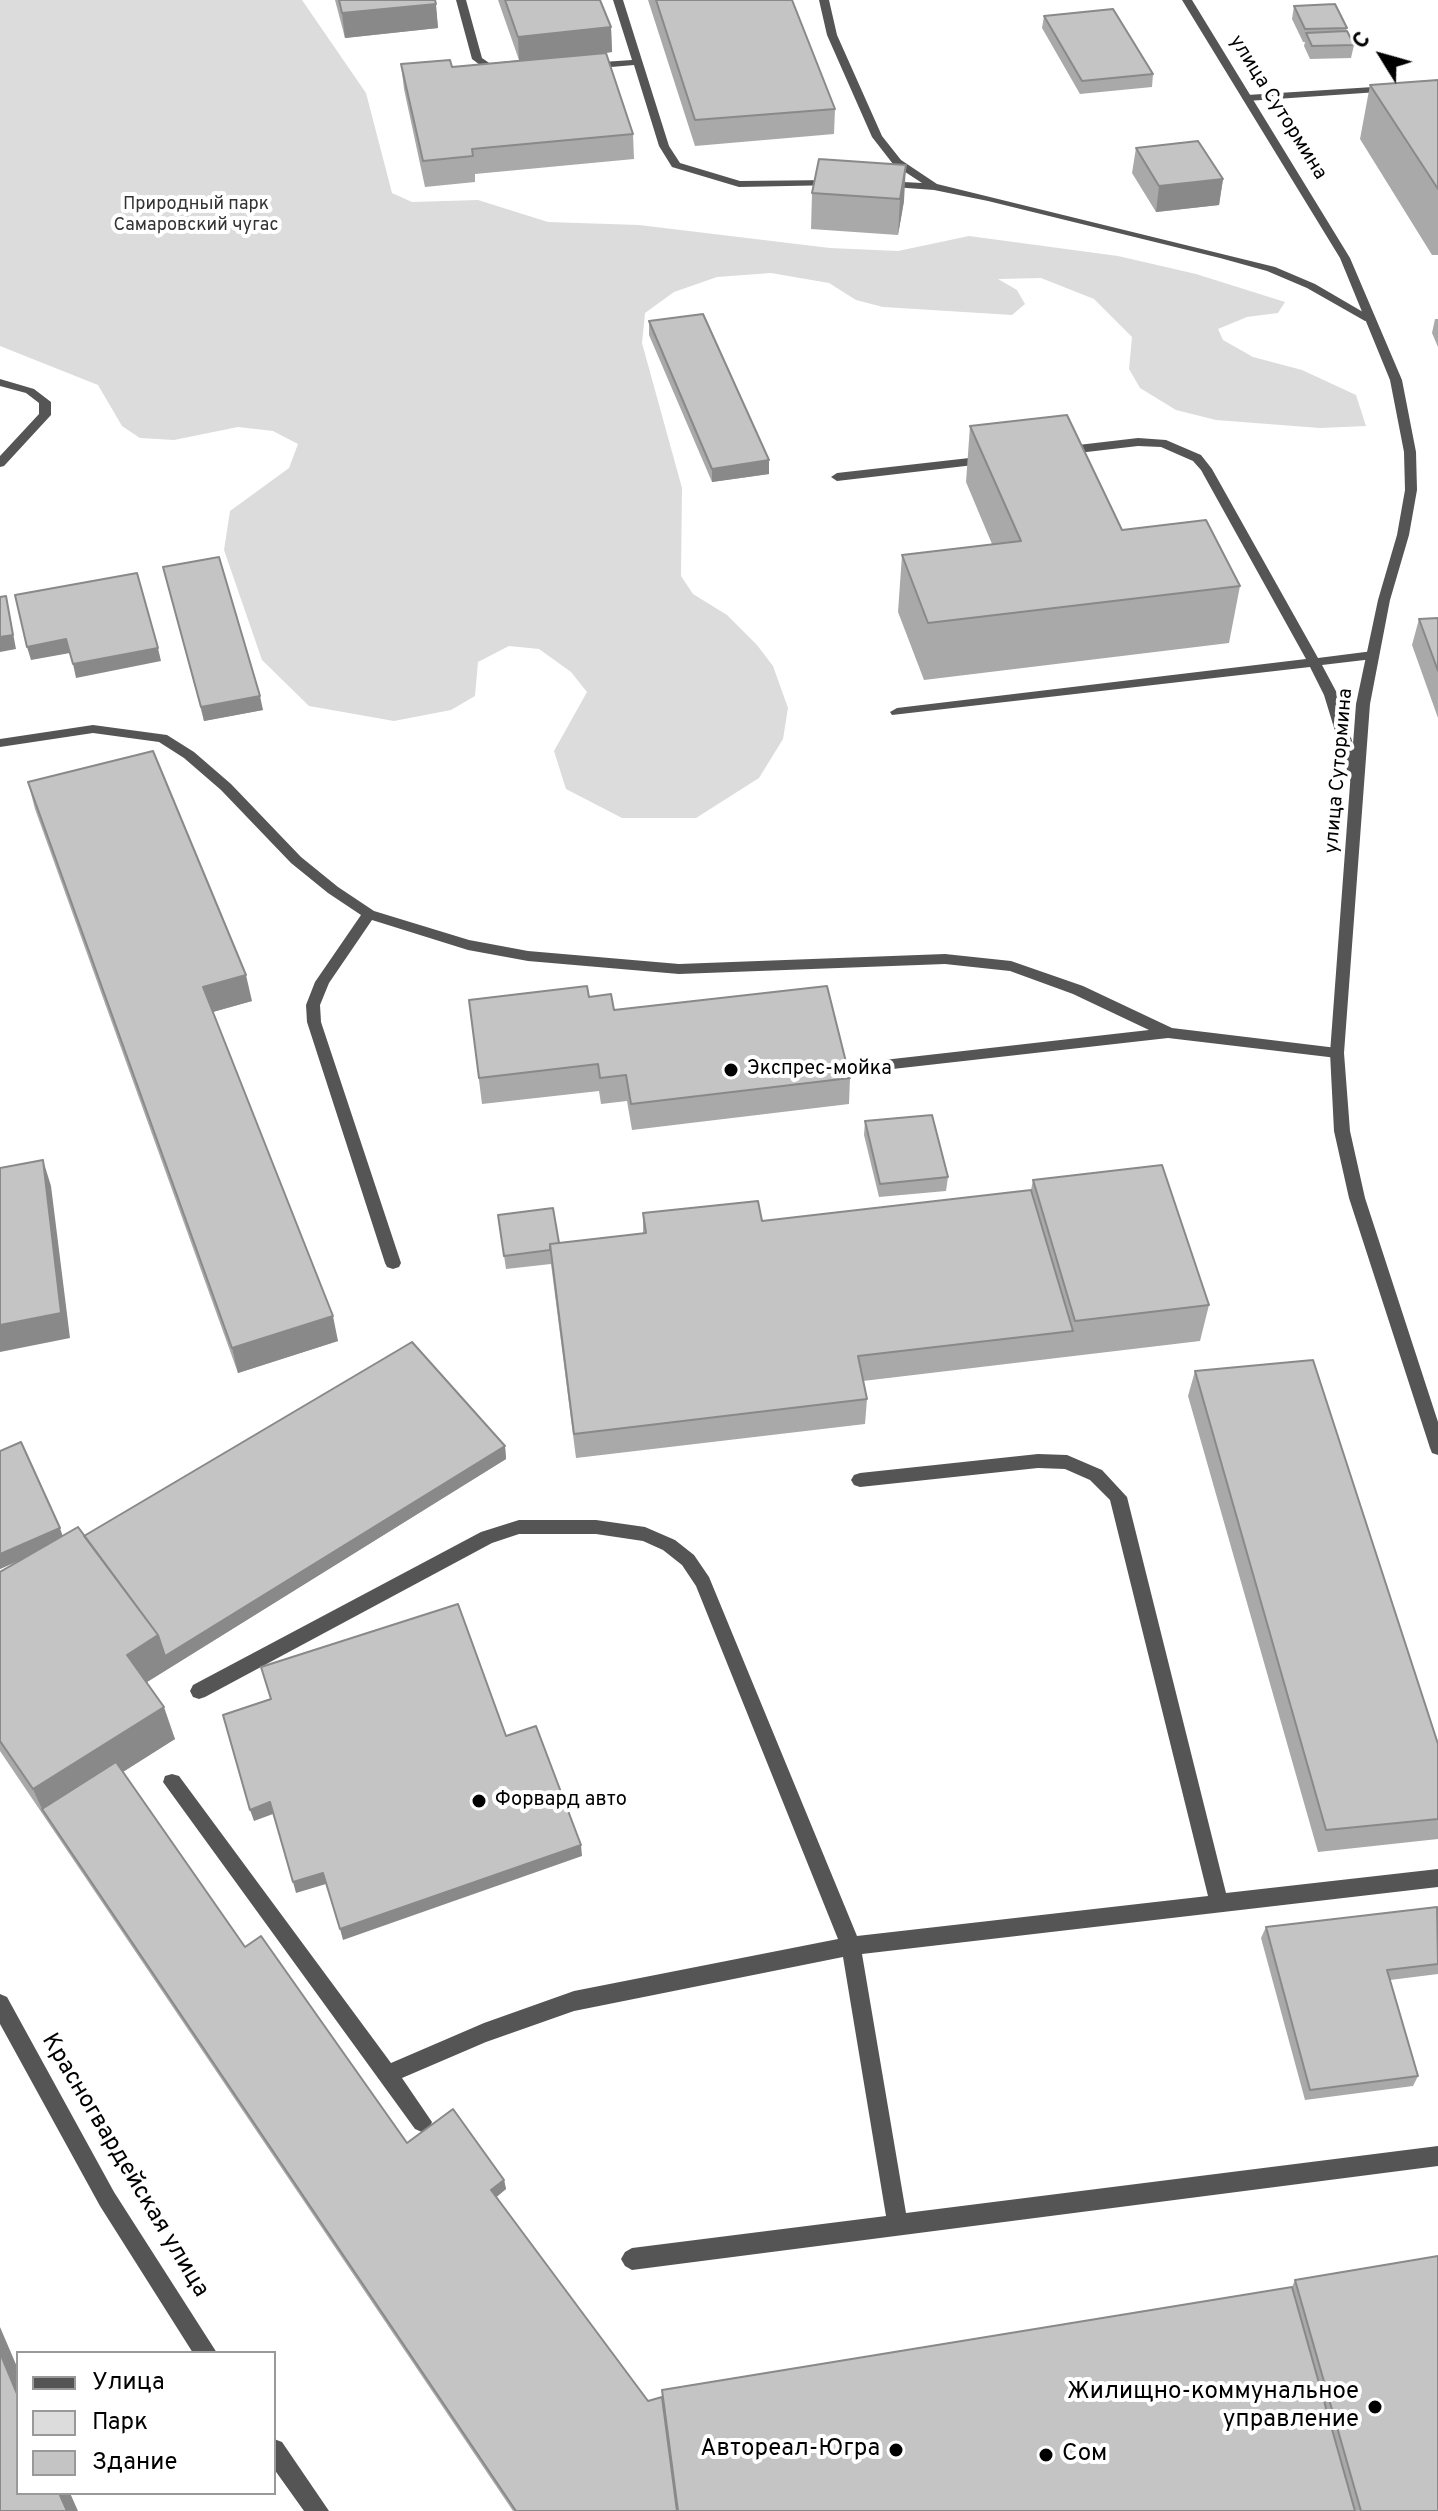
<!DOCTYPE html>
<meta charset="utf-8">
<style>
body{margin:0}
#map{position:relative;width:1438px;height:2511px;overflow:hidden;background:#fff;font-family:Overpass,sans-serif}
canvas{display:block}
.legend{position:absolute;left:16px;top:2351px;width:260px;height:144px;box-sizing:border-box;background:#fff;border:2px solid #999;margin:0;padding:10px 14px;list-style:none;font-size:24px;color:#000}
.legend li{display:flex;align-items:center;gap:16px;height:40px}
.legend b{width:40px;border:2px solid #999}
.north{position:absolute;left:1342px;top:16px;width:80px;height:80px;-webkit-text-stroke:6px #fff;paint-order:stroke;rotate:307deg;font-size:22px;font-weight:700;line-height:32px;text-align:center;color:#000}
.north::after{content:'';display:block;margin:auto;width:28px;height:36px;background:#000;clip-path:polygon(50% 0,100% 100%,50% 72%,0 100%)}
</style>
<div id="map">
<canvas width="1438" height="2511"></canvas>
<ul class="legend">
<li><b style="height:10px;background:#555"></b>Улица</li>
<li><b style="height:22px;background:#dcdcdc"></b>Парк</li>
<li><b style="height:22px;background:#c4c4c4"></b>Здание</li>
</ul>
<div class="north">С</div>
</div>
<script>
const ctx = document.querySelector('canvas').getContext('2d');
ctx.lineJoin = 'round';
function fillPath(path, color) { ctx.fillStyle = color; ctx.fill(path, 'evenodd'); }
const shape = rows => new Path2D(rows.map(r => 'M' + r).join(''));
function trace(path, color, width, dash) { ctx.strokeStyle = color; ctx.lineWidth = width; ctx.lineCap = dash ? 'butt' : 'round'; ctx.setLineDash(dash || []); ctx.stroke(path); }
function write(font, color, halo, rows, align = 'center') {
  ctx.font = font + ' Overpass,sans-serif'; ctx.lineWidth = 8; ctx.setLineDash([]); ctx.textBaseline = 'middle'; ctx.strokeStyle = halo; ctx.fillStyle = color; for (const [text, x, y, turn = 0] of rows) {
    ctx.save(); ctx.translate(x, y); ctx.rotate((+turn || 0) * Math.PI / 180); ctx.textAlign = isNaN(turn) ? turn : align; if (halo) ctx.strokeText(text, 0, 0); ctx.fillText(text, 0, 0); ctx.restore();
  }
}
const green = shape([
 [0,0,302,0,366,93,392,193,412,202,478,200,548,222,639,225,830,248,898,251,969,236,1118,256,1196,274,1285,302,1278,313,1247,317,1218,329,1223,340,1253,357,1302,370,1356,395,1366,426,1320,428,1216,420,1176,410,1140,388,1129,369,1132,337,1094,299,1041,278,998,279,1017,290,1025,304,1012,315,883,307,856,300,829,283,771,273,717,277,674,292,645,313,642,343,682,488,681,576,693,594,727,615,757,645,773,666,788,708,783,739,759,778,696,818,622,818,566,789,554,751,587,692,571,672,539,649,509,646,478,662,475,696,451,710,394,721,309,706,262,660,224,550,230,511,289,468,298,444,273,431,238,427,174,440,140,438,122,426,98,385,0,346]
]);
const service = shape([
 [456,0,466,0,482,58,495,67,505,69,505,73,488,71,472,59,456,0],
 [613,0,623,0,669,146,680,163,740,181,833,180,838,183,837,185,739,187,672,167,659,146,634,65,588,69,583,66,588,63,632,60,613,0],
 [819,0,829,0,837,35,882,136,901,160,937,184,1275,267,1315,284,1375,319,1365,321,1307,288,1267,271,1220,258,988,201,934,190,880,186,879,184,884,181,922,183,893,164,872,137,827,35,819,0],
 [1389,86,1394,89,1393,91,1247,101,1242,98,1247,95,1389,86],
 [0,379,34,389,51,402,51,415,4,466,0,467,0,456,39,414,39,403,26,393,0,386,0,379],
 [1138,438,1166,440,1201,455,1212,469,1318,658,1373,651,1379,655,1373,659,1322,665,1338,695,1364,780,1362,783,1352,783,1350,780,1324,695,1310,667,892,715,890,712,897,708,1306,659,1201,470,1193,461,1161,447,1138,446,1061,455,1055,451,1061,447,1138,438],
 [987,456,993,460,991,463,837,481,831,477,837,473,987,456],
 [93,725,167,735,194,752,231,784,301,857,338,887,374,911,469,940,528,951,679,964,945,954,1011,961,1083,986,1172,1028,1337,1048,1344,1053,1337,1058,1168,1038,866,1072,858,1067,866,1062,1149,1030,1073,994,1010,971,945,964,679,974,528,961,468,950,372,920,329,983,320,1005,321,1022,401,1263,399,1267,393,1269,387,1267,385,1263,307,1022,306,1005,315,982,361,915,328,893,291,863,221,790,184,758,159,742,93,733,0,747,0,739,93,725],
 [1038,1454,1067,1455,1102,1470,1127,1497,1226,1893,1438,1869,1438,1887,862,1954,906,2213,1438,2146,1438,2166,632,2270,625,2266,621,2259,625,2252,632,2248,886,2216,843,1957,574,2011,486,2042,402,2078,432,2122,429,2129,422,2132,415,2129,163,1782,165,1776,172,1774,179,1776,391,2063,484,2023,574,1991,838,1939,696,1586,682,1565,663,1550,643,1541,596,1534,519,1534,492,1543,205,1697,199,1699,193,1697,190,1691,193,1685,481,1532,519,1520,596,1520,645,1527,675,1540,694,1555,709,1577,857,1936,1208,1896,1110,1500,1090,1480,1065,1469,1038,1468,860,1487,854,1485,851,1480,854,1475,860,1473,1038,1454]
]);
const minor = shape([
 [1182,0,1192,0,1350,258,1402,380,1416,452,1417,490,1409,535,1390,600,1370,704,1344,1053,1350,1131,1365,1198,1438,1422,1438,1455,1432,1453,1430,1448,1349,1198,1334,1131,1330,1053,1356,704,1378,600,1397,535,1405,490,1404,452,1390,380,1340,258,1182,0],
 [0,1994,7,1997,114,2192,217,2353,193,2353,100,2206,0,2024,0,1994],
 [274,2439,282,2442,329,2511,304,2511,274,2469,274,2439]
]);
const wall = shape([
 [335,0,435,0,438,28,345,38],
 [498,0,600,0,611,27,612,52,606,53,633,134,634,159,475,174,475,182,425,187,404,89,401,64,452,67,519,60],
 [648,0,792,0,835,109,834,134,695,146],
 [1294,6,1347,28,1346,31,1354,45,1351,58,1310,59,1304,46,1305,42,1303,42,1292,19],
 [1044,16,1153,74,1152,87,1080,94,1042,28],
 [1438,80,1438,255,1432,255,1360,139,1370,85],
 [1136,148,1223,179,1219,205,1156,212,1132,173],
 [819,159,904,201,898,235,811,229,812,193],
 [1435,319,1438,319,1438,347,1432,333],
 [649,321,769,460,769,474,712,482,649,335],
 [970,426,1122,530,1240,586,1229,643,924,680,898,612,902,555,992,544,966,482],
 [163,567,263,710,204,721],
 [1438,618,1438,718,1412,645,1419,619],
 [28,782,252,1001,213,1012,338,1341,238,1373,35,809],
 [589,997,614,1010,850,1078,849,1104,632,1130,627,1101,601,1104,599,1091,482,1104,469,1000],
 [865,1121,948,1177,946,1191,879,1197,864,1135],
 [1033,1180,1209,1305,1200,1341,863,1381,867,1399,865,1424,576,1458,551,1264,506,1269,498,1215,559,1243,643,1233,643,1213,762,1221,1031,1190],
 [1195,1371,1438,1744,1438,1839,1318,1852,1188,1396],
 [505,1446,506,1459,147,1682,175,1739,123,1772,245,1947,407,2143,504,2180,506,2189,496,2197,648,2401,1292,2287,1295,2280,1438,2511,513,2511,0,1751,0,1572,27,1557,0,1569,0,1451,63,1536,84,1536],
 [1438,1909,1438,1974,1390,1980,1418,2076,1413,2086,1305,2100,1261,1938,1266,1927]
]);
const shadedWall = shape([
 [436,4,438,28,345,38,342,13],
 [611,27,612,52,519,61,518,37],
 [906,165,904,201,898,235,900,199],
 [1223,179,1219,205,1156,212,1159,186],
 [769,460,769,474,712,482,712,469],
 [6,596,16,649,0,652,0,637],
 [66,639,70,653,31,660,27,647],
 [158,648,161,661,76,678,73,664],
 [260,696,263,710,204,721,201,707],
 [246,975,252,1001,209,1013,203,987],
 [43,1160,51,1186,70,1338,0,1352,0,1325],
 [333,1316,338,1341,238,1373,232,1348],
 [505,1446,506,1459,139,1687,127,1655,158,1635],
 [60,1528,64,1540,0,1569,0,1554],
 [164,1707,175,1739,48,1819,42,1809,33,1789],
 [270,1802,273,1814,254,1821,250,1810],
 [581,1845,582,1856,343,1940,340,1929],
 [323,1873,326,1884,296,1893,293,1882],
 [504,2180,506,2189,493,2200,491,2190],
 [0,2327,18,2369,18,2396,0,2353],
 [59,2493,70,2493,78,2511,67,2511]
]);
const building = shape([
 [339,0,435,0,436,4,342,13,339,0],
 [505,0,600,0,611,27,518,37,505,0],
 [656,0,792,0,835,109,695,120,656,0],
 [1335,4,1347,28,1305,29,1294,6,1335,4],
 [1113,9,1153,74,1082,81,1044,16,1113,9],
 [1347,31,1354,45,1312,46,1306,33,1347,31],
 [606,53,633,134,472,149,473,156,423,161,401,64,450,60,452,67,606,53],
 [1438,80,1438,189,1370,85,1438,80],
 [1198,141,1223,179,1159,186,1136,148,1198,141],
 [819,159,906,165,900,199,812,193,819,159],
 [703,314,769,460,712,469,649,321,703,314],
 [1067,415,1122,530,1206,520,1240,586,928,623,902,555,1021,541,970,426,1067,415],
 [219,557,260,696,201,707,163,567,219,557],
 [137,573,158,648,73,664,66,639,27,647,15,595,137,573],
 [6,596,13,635,0,637,0,597,6,596],
 [1438,618,1438,671,1419,619,1438,618],
 [153,751,246,975,203,987,333,1316,232,1348,28,782,153,751],
 [587,986,589,997,611,994,614,1010,827,986,850,1078,631,1104,626,1075,600,1078,598,1064,479,1078,469,1000,587,986],
 [932,1115,948,1177,880,1184,865,1121,932,1115],
 [43,1160,61,1313,0,1325,0,1168,43,1160],
 [1162,1165,1209,1305,1075,1321,1033,1180,1162,1165],
 [1031,1190,1073,1331,858,1356,867,1399,574,1434,550,1244,646,1233,643,1213,758,1201,762,1221,1031,1190],
 [553,1208,559,1243,550,1244,550,1250,504,1256,498,1215,553,1208],
 [412,1342,505,1446,165,1656,158,1635,84,1536,412,1342],
 [1313,1360,1438,1744,1438,1819,1326,1830,1195,1371,1313,1360],
 [21,1442,60,1528,0,1554,0,1451,21,1442],
 [78,1527,158,1635,127,1655,164,1707,33,1789,0,1741,0,1572,78,1527],
 [458,1604,506,1736,536,1726,581,1845,340,1929,323,1873,293,1882,270,1802,250,1810,223,1715,271,1699,261,1667,458,1604],
 [116,1762,245,1947,261,1936,407,2143,453,2109,504,2180,491,2190,648,2401,662,2397,677,2511,516,2511,42,1809,116,1762],
 [1437,1907,1438,1964,1387,1970,1418,2076,1310,2090,1266,1927,1437,1907],
 [1438,2256,1438,2511,1361,2511,1295,2280,1438,2256],
 [1292,2287,1355,2511,678,2511,662,2390,1292,2287],
 [0,2353,18,2396,18,2493,59,2493,67,2511,0,2511,0,2353]
]);
const markers = [
 [731,1070,8,"#000"],
 [479,1801,8,"#000"],
 [1375,2407,8,"#000"],
 [896,2450,8,"#000"],
 [1046,2455,8,"#000"]
];
const farParknames = [
 ["Природный парк",196,205],
 ["Самаровский чугас",196,226]
];
const streetNames = [
 ["улица Сутормина",1277,108,58],
 ["улица Сутормина",1340,771,-85]
];
const poiNames = [
 ["Экспрес-мойка",747,1070],
 ["Форвард авто",495,1801]
];
const nearStreetnames = [
 ["Красногвардейская улица",124,2166,59]
];
const nearPoinames = [
 ["Жилищно-коммунальное",1359,2393],
 ["управление",1359,2421],
 ["Автореал-Югра",880,2450],
 ["Сом",1062,2455,"left"]
];
fillPath(green, '#dcdcdc');
fillPath(service, '#555');
fillPath(minor, '#555');
fillPath(wall, '#a9a9a9');
fillPath(shadedWall, '#898989');
fillPath(building, '#c4c4c4');
trace(building, '#898989', 2);
for (const [x, y, r, color] of markers) { const dot = new Path2D(); dot.arc(x, y, r, 0, 2 * Math.PI); ctx.fillStyle = color; ctx.fill(dot); trace(dot, '#fff', 3); }
write('18px', '#333', '#fff', farParknames);
write('20px', '#000', '#fff', streetNames);
write('20px', '#000', '#fff', poiNames, 'left');
write('24px', '#000', '#fff', nearStreetnames);
write('24px', '#000', '#fff', nearPoinames, 'right');
</script>
